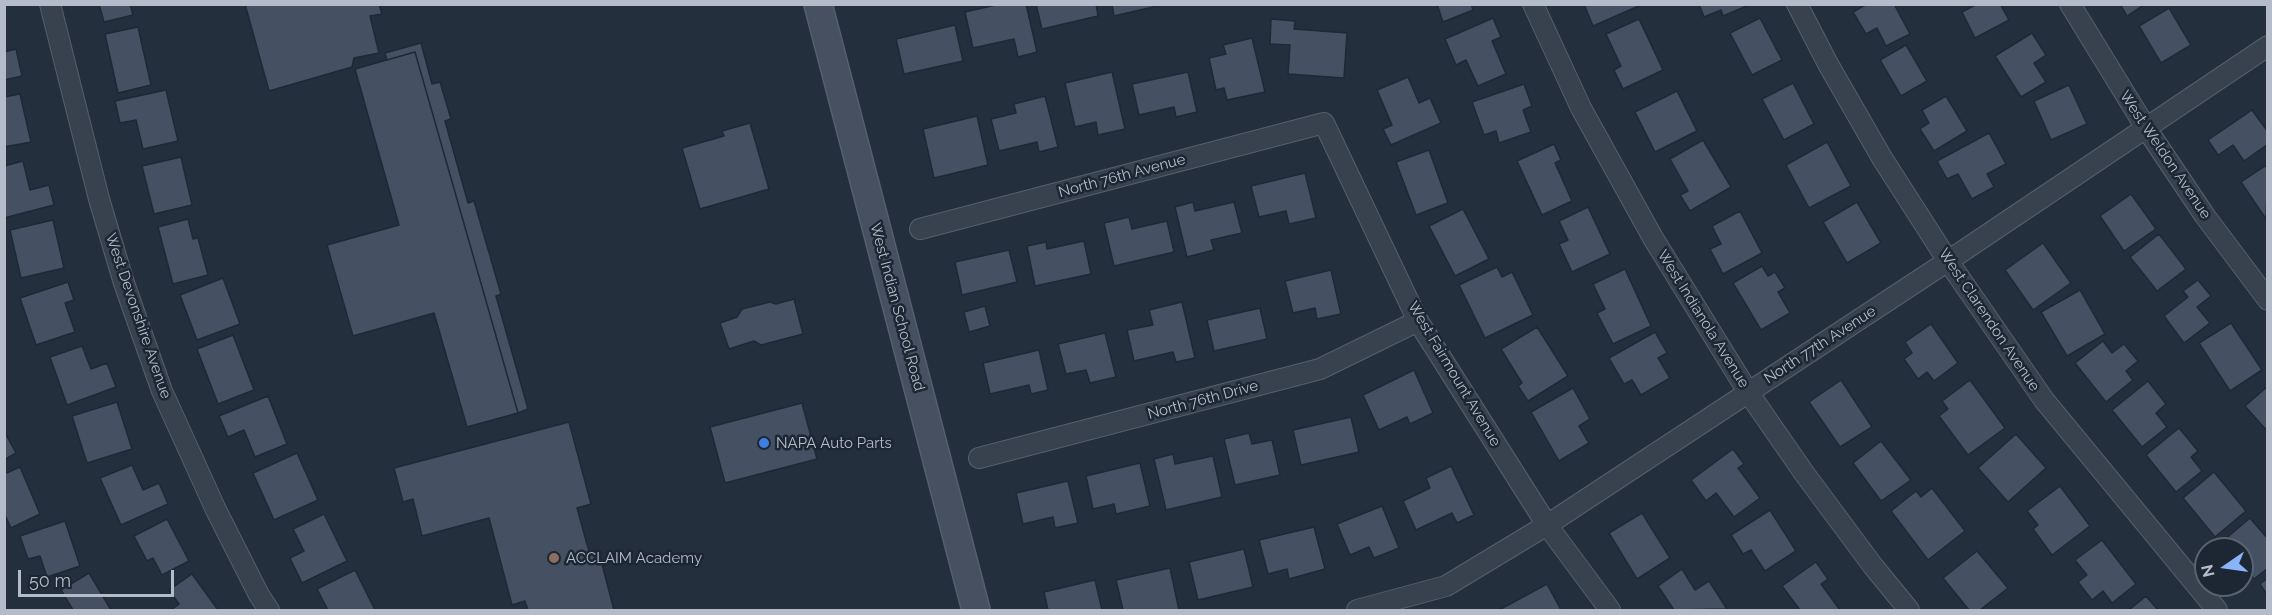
<!DOCTYPE html>
<style>
body{margin:0}
#map{position:relative;width:2272px;height:615px;overflow:hidden;background:#242f3e;font-family:Raleway,sans-serif}
canvas{display:block}
.frame{position:absolute;inset:0;border:6px solid #b4bcc9;pointer-events:none}
.north{position:absolute;left:2194px;top:537px;width:60px;height:60px;box-sizing:border-box;background:#1d2633;border:2px solid #59626f;border-radius:50%;rotate:257deg;font-size:16px;font-weight:700;line-height:24px;text-align:center;color:#b4bcc9}
.north::after{content:'';display:block;margin:auto;width:21px;height:27px;background:#8ab4f8;clip-path:polygon(50% 0,100% 100%,50% 72%,0 100%)}
.scale{position:absolute;left:18px;top:570px;width:156px;height:27px;box-sizing:border-box;border:3px solid #b4bcc9;border-top:0;padding-left:8px;font-size:18px;line-height:21px;white-space:nowrap;color:#b4bcc9;-webkit-text-stroke:4px #1d2633;paint-order:stroke}
</style>
<div id="map">
<canvas width="2272" height="615"></canvas>
<div class="frame"></div>
<div class="north">N</div>
<div class="scale">50 m</div>
</div>
<script>
const ctx = document.querySelector('canvas').getContext('2d');
ctx.lineJoin = 'round';
function fillPath(path, color) { ctx.fillStyle = color; ctx.fill(path, 'evenodd'); }
const shape = rows => new Path2D(rows.map(r => 'M' + r).join(''));
function trace(path, color, width, dash) { ctx.strokeStyle = color; ctx.lineWidth = width; ctx.lineCap = dash ? 'butt' : 'round'; ctx.setLineDash(dash || []); ctx.stroke(path); }
function write(font, color, halo, rows, align = 'center') {
  ctx.font = font + ' Raleway,sans-serif'; ctx.lineWidth = 5; ctx.setLineDash([]); ctx.textBaseline = 'middle'; ctx.strokeStyle = halo; ctx.fillStyle = color; for (const [text, x, y, turn = 0] of rows) {
    ctx.save(); ctx.translate(x, y); ctx.rotate((+turn || 0) * Math.PI / 180); ctx.textAlign = isNaN(turn) ? turn : align; if (halo) ctx.strokeText(text, 0, 0); ctx.fillText(text, 0, 0); ctx.restore();
  }
}
const building = shape([
 [99,4,130,4,133,15,104,22,99,4],
 [245,4,379,4,382,14,370,16,379,53,354,58,352,67,269,91,245,4],
 [1000,4,1026,4,1037,52,1018,57,1014,39,973,48,965,12,1000,4],
 [1036,4,1096,4,1098,16,1042,29,1036,4],
 [1112,4,1166,4,1114,16,1112,4],
 [1437,4,1471,4,1473,10,1443,22,1437,4],
 [1584,4,1641,4,1641,5,1593,26,1584,4],
 [1699,4,1749,4,1749,5,1723,16,1721,10,1704,17,1699,4],
 [1867,4,1894,4,1910,34,1886,46,1877,28,1866,34,1853,12,1867,4],
 [1977,4,2000,4,2009,20,1975,38,1962,12,1977,4],
 [2120,4,2145,4,2127,16,2120,4],
 [2169,8,2191,45,2161,63,2139,26,2169,8],
 [1493,18,1501,37,1492,41,1506,74,1478,86,1466,60,1456,65,1445,39,1493,18],
 [1760,18,1782,60,1752,75,1730,33,1760,18],
 [1271,19,1295,21,1294,29,1347,33,1344,78,1288,74,1290,45,1270,44,1271,19],
 [1639,19,1663,70,1623,89,1614,70,1621,66,1606,34,1639,19],
 [955,25,963,61,904,74,896,39,955,25],
 [138,27,151,85,118,93,105,34,138,27],
 [2032,33,2046,55,2034,63,2046,82,2021,97,1995,56,2032,33],
 [1252,38,1265,92,1227,100,1224,88,1216,90,1209,58,1226,54,1223,45,1252,38],
 [421,43,432,84,440,82,451,119,445,121,468,203,474,201,501,294,496,296,528,409,518,413,415,52,387,60,385,53,421,43],
 [1906,45,1927,81,1901,96,1880,60,1906,45],
 [16,49,22,76,4,80,4,52,16,49],
 [415,52,518,413,467,427,434,313,353,336,327,245,399,225,355,69,415,52],
 [1112,72,1125,129,1098,135,1096,122,1075,127,1065,83,1112,72],
 [1188,72,1197,112,1176,117,1174,107,1139,115,1132,84,1188,72],
 [1408,77,1419,103,1430,98,1441,123,1391,145,1383,129,1392,125,1377,90,1408,77],
 [1793,83,1814,124,1784,140,1762,99,1793,83],
 [1524,84,1532,106,1523,110,1531,132,1499,143,1496,131,1484,135,1472,102,1524,84],
 [2069,85,2087,124,2051,140,2034,101,2069,85],
 [166,90,178,141,143,149,136,120,120,123,115,101,166,90],
 [1677,91,1697,131,1655,152,1635,112,1677,91],
 [20,94,31,142,4,147,4,97,20,94],
 [1045,96,1058,147,1039,152,1037,142,999,151,991,119,1016,113,1014,104,1045,96],
 [1946,96,1967,131,1934,151,1920,129,1929,123,1922,110,1946,96],
 [2252,110,2268,132,2268,144,2244,161,2233,145,2218,155,2208,140,2252,110],
 [977,116,988,165,934,178,923,129,977,116],
 [750,123,769,189,700,209,682,148,724,136,722,131,750,123],
 [1989,133,2006,164,1987,174,1994,187,1972,199,1958,174,1947,179,1937,161,1989,133],
 [1703,140,1731,187,1690,211,1680,195,1688,191,1670,159,1703,140],
 [1827,142,1851,186,1809,208,1786,165,1827,142],
 [1554,144,1561,160,1555,163,1572,201,1542,215,1517,161,1554,144],
 [1429,150,1448,203,1416,215,1396,162,1429,150],
 [181,157,192,205,154,214,142,166,181,157],
 [23,161,30,190,49,185,54,205,4,218,4,166,23,161],
 [2265,166,2268,169,2266,219,2241,182,2265,166],
 [1305,173,1316,218,1289,224,1286,211,1259,217,1251,186,1305,173],
 [2131,194,2156,229,2124,251,2100,216,2131,194],
 [1193,202,1195,211,1234,202,1242,233,1211,240,1214,250,1187,257,1175,207,1193,202],
 [1857,202,1881,243,1847,263,1823,222,1857,202],
 [1588,207,1610,254,1572,272,1559,244,1568,240,1559,221,1588,207],
 [1463,209,1489,259,1455,276,1429,226,1463,209],
 [1740,211,1762,253,1723,274,1710,249,1721,244,1712,226,1740,211],
 [1129,217,1132,229,1167,221,1174,252,1114,266,1104,223,1129,217],
 [188,219,193,239,198,238,208,275,173,284,158,227,188,219],
 [53,220,64,268,21,278,10,230,53,220],
 [2159,234,2186,269,2157,291,2130,257,2159,234],
 [1084,241,1091,274,1035,286,1027,246,1046,242,1047,249,1084,241],
 [2043,243,2071,283,2033,310,2005,270,2043,243],
 [1009,250,1017,282,962,295,955,262,1009,250],
 [1762,266,1768,276,1775,272,1785,288,1778,292,1790,313,1761,330,1733,283,1762,266],
 [1497,267,1502,277,1512,272,1533,315,1485,338,1459,285,1497,267],
 [1625,269,1651,326,1613,344,1597,313,1605,309,1593,284,1625,269],
 [1331,270,1341,314,1317,319,1315,308,1293,313,1285,281,1331,270],
 [223,278,240,324,197,340,180,295,223,278],
 [2198,280,2211,296,2197,307,2210,323,2184,343,2164,316,2188,297,2183,291,2198,280],
 [68,282,74,300,65,303,75,332,36,345,20,298,68,282],
 [2080,290,2105,334,2067,356,2041,312,2080,290],
 [794,299,803,334,761,345,754,341,729,349,720,323,737,317,742,309,770,302,776,304,794,299],
 [1182,302,1195,358,1176,362,1173,352,1134,361,1127,330,1153,325,1149,310,1182,302],
 [985,306,990,326,969,332,964,312,985,306],
 [1260,308,1267,339,1214,351,1207,320,1260,308],
 [2231,323,2262,370,2230,391,2199,343,2231,323],
 [1931,324,1958,363,1934,381,1927,372,1918,379,1904,359,1912,353,1905,342,1931,324],
 [1537,327,1568,376,1528,401,1518,386,1522,383,1501,349,1537,327],
 [1655,332,1667,353,1658,358,1670,378,1641,395,1632,380,1624,384,1609,358,1655,332],
 [1105,333,1116,377,1090,383,1086,370,1066,374,1058,344,1105,333],
 [233,335,254,390,218,404,197,349,233,335],
 [2103,341,2112,353,2124,344,2138,361,2126,371,2133,380,2106,402,2075,363,2103,341],
 [82,346,91,369,107,363,116,387,67,405,50,357,82,346],
 [1039,350,1048,390,1031,394,1029,385,990,394,983,363,1039,350],
 [1414,370,1433,413,1410,424,1407,417,1379,430,1363,395,1414,370],
 [1841,380,1872,427,1840,447,1809,402,1841,380],
 [1970,380,2005,428,1968,455,1939,416,1948,409,1942,401,1970,380],
 [2148,381,2166,404,2156,413,2167,427,2142,447,2112,410,2148,381],
 [2268,386,2268,432,2245,406,2268,386],
 [1573,388,1590,419,1579,426,1589,443,1559,461,1531,412,1573,388],
 [268,396,287,444,255,457,244,430,228,437,219,416,268,396],
 [117,402,132,449,87,463,72,416,117,402],
 [802,403,817,459,725,483,710,427,802,403],
 [1351,417,1359,452,1301,465,1293,430,1351,417],
 [569,422,591,504,577,508,590,555,599,553,614,610,528,610,525,601,512,605,489,518,422,536,413,499,403,502,394,468,569,422],
 [2179,428,2198,451,2191,457,2202,471,2176,492,2146,455,2179,428],
 [4,431,16,453,4,460,4,431],
 [1249,433,1252,444,1272,440,1280,475,1235,485,1224,439,1249,433],
 [2016,434,2046,468,2008,502,1978,468,2016,434],
 [1881,441,1911,480,1881,501,1853,463,1881,441],
 [1733,449,1744,464,1738,468,1760,498,1734,517,1716,493,1706,501,1691,480,1733,449],
 [297,453,318,500,274,520,253,473,297,453],
 [1173,454,1175,464,1213,456,1222,497,1166,510,1154,459,1173,454],
 [1140,463,1150,506,1116,514,1114,504,1093,509,1086,476,1140,463],
 [132,465,143,490,159,483,168,504,121,525,100,478,132,465],
 [1451,466,1474,515,1457,523,1452,513,1416,530,1403,501,1430,488,1426,478,1451,466],
 [20,467,40,514,11,528,4,513,4,474,20,467],
 [2214,472,2246,511,2215,537,2183,498,2214,472],
 [1068,481,1078,523,1055,528,1053,517,1023,524,1016,493,1068,481],
 [2060,486,2090,526,2052,555,2033,529,2038,525,2027,511,2060,486],
 [1932,488,1965,531,1928,560,1891,511,1916,491,1921,497,1932,488],
 [1382,506,1399,548,1374,558,1369,547,1350,555,1337,524,1382,506],
 [1770,510,1796,551,1765,571,1751,550,1743,554,1731,535,1770,510],
 [1642,513,1670,558,1637,579,1609,533,1642,513],
 [324,514,347,561,302,583,290,558,304,551,293,529,324,514],
 [2250,518,2268,539,2268,568,2254,579,2242,564,2242,549,2229,549,2223,541,2250,518],
 [167,519,189,561,162,575,153,558,147,561,134,536,167,519],
 [65,521,80,566,47,577,40,556,28,559,20,536,65,521],
 [1314,527,1325,569,1289,579,1287,569,1268,574,1259,540,1314,527],
 [2102,540,2136,584,2112,603,2103,591,2092,600,2078,582,2087,575,2075,560,2102,540],
 [1244,549,1253,587,1198,600,1189,562,1244,549],
 [1977,551,2008,588,1980,610,1969,610,1943,578,1977,551],
 [1816,562,1828,579,1821,584,1840,610,1800,610,1782,586,1816,562],
 [1170,568,1179,610,1123,610,1116,580,1170,568],
 [1682,569,1695,590,1709,581,1727,609,1674,610,1658,586,1682,569],
 [355,570,375,610,328,610,317,589,355,570],
 [89,573,111,610,73,610,61,590,89,573],
 [192,574,218,610,171,610,179,604,169,590,192,574],
 [2268,578,2268,596,2260,584,2268,578],
 [1095,580,1102,610,1048,610,1044,592,1095,580],
 [1547,584,1561,610,1499,610,1547,584],
 [2146,596,2158,610,2129,610,2146,596]
]);
const street = shape([
 [50,4,99,199,124,283,162,391,216,510,259,595,269,610],
 [1533,4,1581,108,1653,238,1748,392,1804,473,1873,566,1909,610],
 [1797,4,1828,64,1882,158,1948,261,2044,400,2217,610],
 [2070,4,2146,128,2205,216,2268,300],
 [920,229,1324,123,1418,321,1547,525,1610,610],
 [979,458,1320,369,1418,321],
 [1357,610,1446,586,1547,525,1948,261,2268,46]
]);
const secondary = shape([
 [818,4,976,610]
]);
const markers = [
 [764,443,6,"#3f7fe0"],
 [554,558,6,"#8d6e63"]
];
const streetNames = [
 ["West Weldon Avenue",2165,155,56],
 ["North 76th Avenue",1122,176,-15],
 ["West Indian School Road",897,307,75],
 ["West Devonshire Avenue",138,316,71],
 ["West Indianola Avenue",1703,319,58],
 ["West Clarendon Avenue",1989,320,56],
 ["North 77th Avenue",1820,345,-33],
 ["West Fairmount Avenue",1454,374,59],
 ["North 76th Drive",1203,400,-15]
];
const poiNames = [
 ["NAPA Auto Parts",776,443],
 ["ACCLAIM Academy",566,558]
];
fillPath(building, '#455162');
trace(building, '#1f2835', 1.5);
trace(street, '#565f6c', 22);
trace(secondary, '#565f6c', 30);
trace(street, '#38414e', 20);
trace(secondary, '#465061', 27);
for (const [x, y, r, color] of markers) { const dot = new Path2D(); dot.arc(x, y, r, 0, 2 * Math.PI); ctx.fillStyle = color; ctx.fill(dot); trace(dot, '#1d2633', 2); }
write('15px', '#b4bcc9', '#1d2633', streetNames);
write('15px', '#b4bcc9', '#1d2633', poiNames, 'left');
</script>
